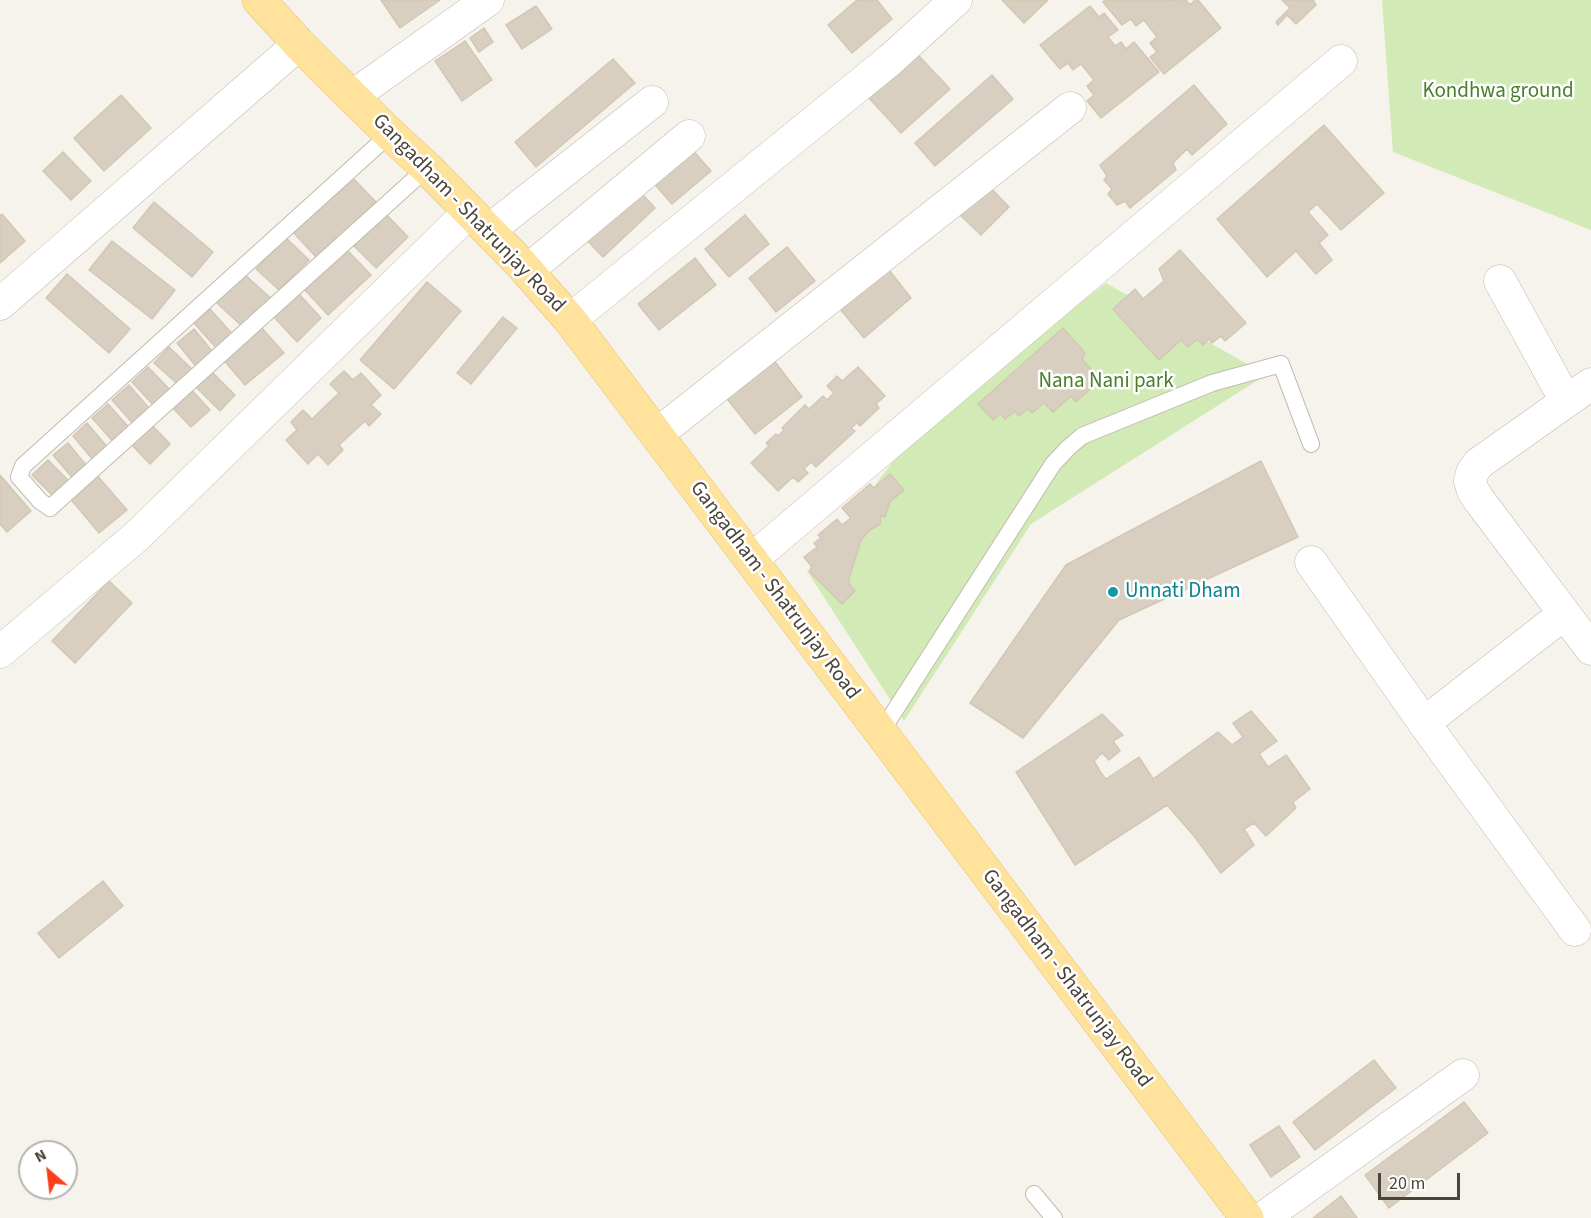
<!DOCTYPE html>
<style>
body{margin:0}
#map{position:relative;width:1591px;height:1218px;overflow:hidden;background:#f6f3ec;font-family:"Source Sans 3",sans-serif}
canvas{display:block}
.north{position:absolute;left:18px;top:1140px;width:60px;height:60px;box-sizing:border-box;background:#fff;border:2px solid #b7b4b0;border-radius:50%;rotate:332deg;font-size:16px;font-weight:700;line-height:24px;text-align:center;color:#4b4439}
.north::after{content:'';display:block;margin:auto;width:21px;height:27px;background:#fc3f1d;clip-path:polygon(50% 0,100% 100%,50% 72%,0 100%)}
.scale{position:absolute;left:1378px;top:1173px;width:82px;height:27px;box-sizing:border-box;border:3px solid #4b4439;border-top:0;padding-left:8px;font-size:18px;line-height:21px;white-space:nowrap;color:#4b4439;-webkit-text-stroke:4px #fff;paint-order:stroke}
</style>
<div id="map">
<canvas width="1591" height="1218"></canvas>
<div class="north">N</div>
<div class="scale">20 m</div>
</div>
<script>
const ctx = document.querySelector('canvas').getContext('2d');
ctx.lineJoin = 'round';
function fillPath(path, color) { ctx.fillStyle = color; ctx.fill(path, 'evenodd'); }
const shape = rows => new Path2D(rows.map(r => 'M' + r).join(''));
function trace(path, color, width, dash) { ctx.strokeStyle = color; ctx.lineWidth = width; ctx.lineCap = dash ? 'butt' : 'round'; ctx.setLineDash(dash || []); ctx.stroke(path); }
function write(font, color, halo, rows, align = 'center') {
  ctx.font = font + ' "Source Sans 3",sans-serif'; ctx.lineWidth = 5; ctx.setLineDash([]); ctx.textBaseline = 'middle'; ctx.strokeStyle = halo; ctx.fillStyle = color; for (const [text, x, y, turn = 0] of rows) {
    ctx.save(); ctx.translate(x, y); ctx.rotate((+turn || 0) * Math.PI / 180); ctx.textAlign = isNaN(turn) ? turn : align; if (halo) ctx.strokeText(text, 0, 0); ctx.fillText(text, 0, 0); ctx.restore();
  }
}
const green = shape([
 [1382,0,1591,0,1591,230,1393,152],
 [1106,283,1266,375,1031,524,904,721,807,571,863,501,930,413]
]);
const building = shape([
 [381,0,440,0,400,28,381,0],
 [857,0,877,0,892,19,852,53,828,25,857,0],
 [1002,0,1048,0,1024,23,1002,0],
 [1105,0,1176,0,1178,2,1180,0,1186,0,1190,5,1195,0,1198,0,1221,28,1164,74,1150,57,1157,52,1150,43,1157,37,1144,20,1136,26,1131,19,1122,25,1103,2,1105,0],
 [1282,0,1313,0,1316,5,1296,24,1287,15,1278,25,1276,22,1290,8,1282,0],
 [536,6,552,29,522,49,506,25,536,6],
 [1090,6,1099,17,1104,13,1118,30,1108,37,1115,46,1121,42,1126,49,1134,42,1159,72,1101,118,1087,101,1094,95,1087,86,1094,80,1081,64,1073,70,1068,63,1060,69,1040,45,1090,6],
 [484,28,493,42,479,52,470,38,484,28],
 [465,41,492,80,462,101,435,61,465,41],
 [918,55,950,89,901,133,869,98,918,55],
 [613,59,635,83,536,167,515,142,613,59],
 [992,75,1013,99,935,166,915,143,992,75],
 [1194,85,1227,124,1192,155,1187,149,1173,163,1176,170,1130,208,1125,201,1117,205,1108,194,1112,189,1104,180,1107,176,1100,165,1194,85],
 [121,95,151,128,104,171,74,138,121,95],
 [1324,125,1384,193,1341,230,1317,204,1308,212,1328,235,1319,243,1332,260,1316,274,1296,251,1267,277,1217,219,1324,125],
 [689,146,711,171,672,204,650,179,689,146],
 [63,152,91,181,71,200,43,171,63,152],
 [350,175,376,202,317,258,291,230,350,175],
 [986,183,1009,207,981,235,957,212,986,183],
 [635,186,655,208,603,257,583,236,635,186],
 [154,202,213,252,192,277,133,228,154,202],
 [385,213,408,237,376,268,352,244,385,213],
 [2,214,25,241,0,263,0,216,2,214],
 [745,215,769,244,729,277,705,249,745,215],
 [286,238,309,260,279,290,256,269,286,238],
 [112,241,175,290,152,319,89,270,112,241],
 [787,247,815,281,776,312,749,278,787,247],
 [347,250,371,275,328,315,304,289,347,250],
 [1180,250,1246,323,1225,341,1221,336,1212,343,1209,339,1203,345,1197,339,1188,347,1181,340,1159,360,1113,309,1135,289,1143,299,1164,281,1159,269,1180,250],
 [695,258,716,285,659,330,638,304,695,258],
 [889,270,911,298,864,338,841,310,889,270],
 [67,274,130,329,109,353,46,298,67,274],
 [244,274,273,300,246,330,217,303,244,274],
 [427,282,461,311,394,389,360,360,427,282],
 [299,294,321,318,297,342,274,317,299,294],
 [210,309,235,337,219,351,194,323,210,309],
 [503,317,517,328,471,384,457,373,503,317],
 [260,326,284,353,245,385,222,358,260,326],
 [1063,328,1085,353,1082,359,1100,380,1076,402,1071,396,1053,412,1044,403,1032,413,1028,409,1019,416,1015,411,1005,419,1000,414,993,420,978,404,1063,328],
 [194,329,216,356,199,370,177,343,194,329],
 [169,347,195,372,181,387,154,363,169,347],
 [772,358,802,397,755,434,724,395,772,358],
 [148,367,173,393,156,408,132,382,148,367],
 [858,367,885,396,876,404,879,408,860,426,857,423,851,428,855,431,816,467,811,462,804,469,808,473,798,482,793,477,778,491,751,463,769,446,766,443,776,434,778,436,784,430,782,428,805,405,809,409,823,396,827,400,834,393,827,386,837,376,842,381,858,367],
 [209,369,235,395,220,411,193,384,209,369],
 [344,371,353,380,361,373,381,395,371,405,381,414,369,426,365,421,339,445,343,450,328,465,318,454,308,464,286,440,297,430,291,422,303,410,312,419,339,393,330,384,344,371],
 [129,385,153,413,136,427,112,400,129,385],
 [188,386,210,410,191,427,169,404,188,386],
 [108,404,133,432,117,446,92,418,108,404],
 [149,422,170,444,150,464,128,441,149,422],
 [87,423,109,449,94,461,73,436,87,423],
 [68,443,90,470,76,482,53,455,68,443],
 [48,460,73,485,57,500,32,475,48,460],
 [1261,461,1298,537,1119,620,1023,738,970,703,1066,565,1261,461],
 [95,473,127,510,99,533,68,496,95,473],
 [890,474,904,490,890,502,885,517,881,515,880,524,869,531,861,540,849,579,849,584,855,591,842,604,810,572,812,567,804,557,817,547,814,543,821,538,818,535,837,519,842,525,851,518,842,508,870,484,874,488,890,474],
 [0,475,31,511,7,532,0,524,0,475],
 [109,581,132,603,75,663,52,641,109,581],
 [1251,711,1277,741,1259,754,1268,767,1286,755,1310,789,1293,802,1296,808,1266,836,1254,823,1244,829,1254,845,1221,873,1194,836,1167,805,1075,865,1016,772,1102,714,1123,735,1113,741,1120,751,1109,760,1102,753,1094,761,1101,773,1106,779,1139,757,1153,779,1218,732,1232,745,1243,737,1233,723,1251,711],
 [103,881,123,906,59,958,38,933,103,881],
 [1374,1060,1396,1088,1315,1150,1293,1122,1374,1060],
 [1464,1102,1488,1133,1389,1208,1365,1175,1464,1102],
 [1279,1126,1300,1157,1271,1177,1250,1145,1279,1126],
 [1341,1196,1357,1218,1313,1218,1341,1196]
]);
const service = shape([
 [390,134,23,466,19,477,40,501,50,508,427,168],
 [881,732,1053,464,1068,448,1082,436,1212,383,1281,364,1311,444],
 [1034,1194,1054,1218]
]);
const minor = shape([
 [353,96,488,0],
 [488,231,652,102],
 [527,271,689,136],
 [1500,281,1566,401],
 [0,304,299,44],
 [570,320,890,60,956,0],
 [1591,384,1478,464,1472,473,1470,481,1473,491,1479,500,1591,649],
 [656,435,1070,108],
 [751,560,1341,61],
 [1311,562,1424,723],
 [1564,614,1424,723,1575,930],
 [0,652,137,536,470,211],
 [1263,1218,1463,1075]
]);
const primary = shape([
 [259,0,299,44,390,134,427,168,521,264,570,320,1247,1218]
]);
const markers = [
 [1113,592,6,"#0f9aa8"]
];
const parkNames = [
 ["Kondhwa ground",1498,92],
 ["Nana Nani park",1106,382]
];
const streetNames = [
 ["Gangadham - Shatrunjay Road",468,214,46],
 ["Gangadham - Shatrunjay Road",774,591,53],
 ["Gangadham - Shatrunjay Road",1066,979,53]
];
const cultureNames = [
 ["Unnati Dham",1125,592]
];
fillPath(green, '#d2eab5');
fillPath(building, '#d8cfc1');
trace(building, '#d3c7b4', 1.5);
trace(service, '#c2bbae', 18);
trace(minor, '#c2bbae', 33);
trace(primary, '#e6c16a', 34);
trace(service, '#fff', 16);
trace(minor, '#fff', 32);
trace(primary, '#ffe39c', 33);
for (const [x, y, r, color] of markers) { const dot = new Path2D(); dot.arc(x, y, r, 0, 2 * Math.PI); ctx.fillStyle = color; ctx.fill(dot); trace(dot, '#fff', 2); }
write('21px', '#4a7f2a', '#fff', parkNames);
write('21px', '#4b4439', '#fff', streetNames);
write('21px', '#0d838f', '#fff', cultureNames, 'left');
</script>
